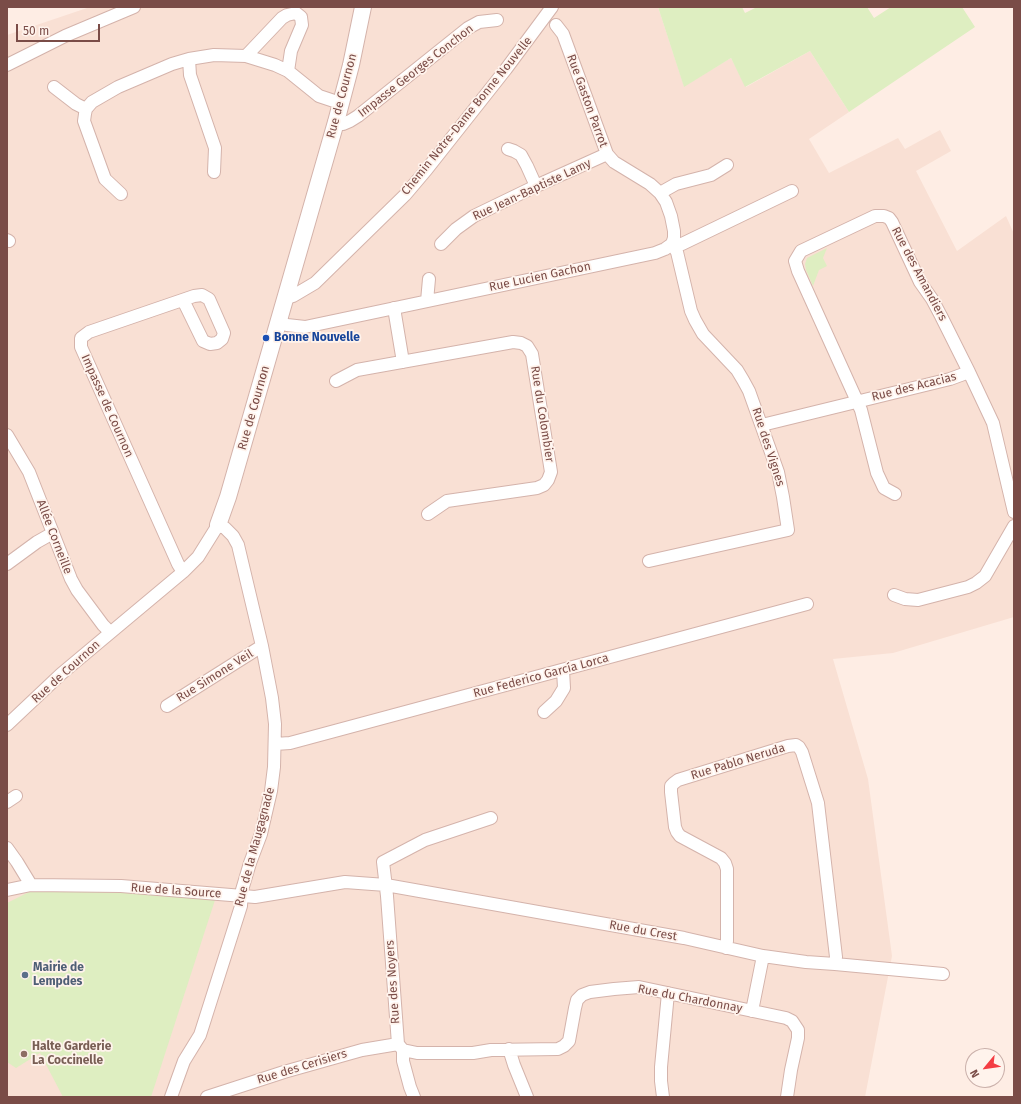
<!DOCTYPE html>
<meta charset="utf-8">
<style>
body{margin:0}
#map{position:relative;width:1021px;height:1104px;overflow:hidden;background:#feede4;font-family:"Fira Sans",sans-serif}
canvas{display:block}
.frame{position:absolute;inset:0;border:8px solid #7a4c47;pointer-events:none}
.north{position:absolute;left:965px;top:1048px;width:40px;height:40px;box-sizing:border-box;background:#fff3ec;border:1px solid #cab0aa;border-radius:50%;rotate:241deg;font-size:11px;font-weight:700;line-height:16px;text-align:center;color:#7a4c47}
.north::after{content:'';display:block;margin:auto;width:14px;height:18px;background:#f43d43;clip-path:polygon(50% 0,100% 100%,50% 72%,0 100%)}
.scale{position:absolute;left:16px;top:24px;width:84px;height:18px;box-sizing:border-box;border:2px solid #7a4c47;border-top:0;padding-left:5px;font-size:12px;line-height:14px;white-space:nowrap;color:#7a4c47;-webkit-text-stroke:3px #fff3ec;paint-order:stroke}
</style>
<div id="map">
<canvas width="1021" height="1104"></canvas>
<div class="frame"></div>
<div class="north">N</div>
<div class="scale">50 m</div>
</div>
<script>
const ctx = document.querySelector('canvas').getContext('2d');
ctx.lineJoin = 'round';
function fillPath(path, color) { ctx.fillStyle = color; ctx.fill(path, 'evenodd'); }
const shape = rows => new Path2D(rows.map(r => 'M' + r).join(''));
function trace(path, color, width, dash) { ctx.strokeStyle = color; ctx.lineWidth = width; ctx.lineCap = dash ? 'butt' : 'round'; ctx.setLineDash(dash || []); ctx.stroke(path); }
function write(font, color, halo, rows, align = 'center') {
  ctx.font = font + ' "Fira Sans",sans-serif'; ctx.lineWidth = 3.5; ctx.setLineDash([]); ctx.textBaseline = 'middle'; ctx.strokeStyle = halo; ctx.fillStyle = color; for (const [text, x, y, turn = 0] of rows) {
    ctx.save(); ctx.translate(x, y); ctx.rotate((+turn || 0) * Math.PI / 180); ctx.textAlign = isNaN(turn) ? turn : align; if (halo) ctx.strokeText(text, 0, 0); ctx.fillText(text, 0, 0); ctx.restore();
  }
}
const residential = shape([
 [90,7,658,7,684,86,731,58,746,87,810,51,849,112,809,139,829,173,898,138,905,149,940,130,951,151,916,171,957,251,1006,216,1014,234,1014,617,893,653,833,659,868,779,892,956,865,1097,7,1097,7,35]
]);
const green = shape([
 [658,7,742,7,745,13,757,7,867,7,874,18,891,7,962,7,975,27,849,112,810,51,745,87,731,58,684,87],
 [827,248,823,258,827,266,819,270,813,286,806,270,805,264,807,258],
 [35,889,216,897,151,1097,63,1097,40,1053,16,1068,7,1062,7,903]
]);
const minor = shape([
 [556,25,563,34,607,154,614,162,650,184,660,193,666,202,671,216,674,231,674,238,672,244,677,252,691,311,695,320,703,334,737,370,743,380,749,391,778,472,783,497,788,530,649,561],
 [246,56,282,18,287,15,296,13,301,17,302,25,291,51,288,71],
 [189,59,190,75,215,148,214,172],
 [7,65,65,36,134,7],
 [54,87,76,104,86,109],
 [336,122,343,124,350,121,358,116,468,28,479,22,497,20],
 [508,149,514,151,521,155,527,166,536,186],
 [660,193,676,184,711,175,727,165],
 [121,194,105,179,84,121,85,114,86,109,92,102,118,87,172,64,189,59,214,55,246,56,275,65,288,71,319,96,340,103],
 [7,240,9,241],
 [441,244,456,229,474,216,536,186,607,154],
 [286,298,293,296,315,283,405,195,427,169,506,69,552,7],
 [427,301,429,279],
 [394,308,403,362],
 [278,321,287,325,305,327,655,253,665,249,672,244,682,244,792,191],
 [336,381,357,370,513,342,521,343,527,346,532,354,551,472,548,480,544,485,537,488,447,501,428,514],
 [762,425,950,379,969,372,993,423,1014,512],
 [7,435,29,472,71,579,77,590,103,625,110,632],
 [895,494,884,488,877,473,861,410,798,271,795,261,801,251,875,216,884,216,889,218,892,222,920,282,932,299,941,316,969,372],
 [7,564,37,542,53,533],
 [183,572,178,564,81,347,81,338,89,332,194,296,202,295,209,299,224,333,222,339,217,343,210,344,203,341,183,300],
 [894,595,905,599,918,600,968,587,976,583,985,576,1014,526],
 [167,706,262,646],
 [544,712,556,701,564,688,563,670],
 [7,725,61,674,183,572,198,557,218,525,225,528,233,536,238,545,262,646,272,698,275,724,274,767,271,791,261,834,250,863,242,890,241,906,200,1035,184,1061,171,1097],
 [275,744,290,743,807,604],
 [7,802,16,796],
 [491,818,425,840,383,862,387,896,398,1044,403,1050,417,1053,473,1053,491,1050,558,1049,564,1046,569,1041,575,1008,577,1000,582,995,590,992,614,989,639,987,786,1018,792,1021,798,1030,798,1038,791,1070,787,1097],
 [7,848,17,862,31,885],
 [7,890,31,885,121,886,255,897,345,882,386,885,684,938,763,956,806,962,835,964,943,974],
 [726,948,727,941,727,869,725,863,721,858,680,836,677,832,675,827,671,792,671,786,674,783,678,780,788,746,796,745,799,747,802,752,818,803,836,957,835,964],
 [752,1011,763,956],
 [509,1049,514,1065,527,1097],
 [403,1050,403,1061,410,1087,414,1097],
 [207,1097,284,1072,362,1050,398,1044],
 [663,1097,661,1081,661,1067,668,993]
]);
const tertiary = shape([
 [218,525,228,497,336,122,351,65,363,7]
]);
const markers = [
 [266,338,4,"#1a4fb4"],
 [25,975,4,"#5c6f8a"],
 [24,1054,4,"#8d6e63"]
];
const streetNames = [
 ["Impasse Georges Conchon",416,71,-38],
 ["Rue de Cournon",342,96,-75],
 ["Rue Gaston Parrot",587,101,70],
 ["Chemin Notre-Dame Bonne Nouvelle",467,116,-51],
 ["Rue Jean-Baptiste Lamy",532,190,-25],
 ["Rue des Amandiers",919,274,62],
 ["Rue Lucien Gachon",540,277,-12],
 ["Rue des Acacias",914,387,-14],
 ["Impasse de Cournon",107,406,66],
 ["Rue de Cournon",254,408,-74],
 ["Rue du Colombier",542,414,81],
 ["Rue des Vignes",768,447,72],
 ["Allée Corneille",54,537,69],
 ["Rue de Cournon",66,672,-42],
 ["Rue Simone Veil",215,676,-32],
 ["Rue Federico García Lorca",541,676,-15],
 ["Rue Pablo Neruda",738,762,-17],
 ["Rue de la Maugagnade",255,847,-75],
 ["Rue de la Source",176,891,4],
 ["Rue du Crest",643,931,10],
 ["Rue des Noyers",393,982,-94],
 ["Rue du Chardonnay",690,999,11],
 ["Rue des Cerisiers",302,1067,-17]
];
const transitNames = [
 ["Bonne Nouvelle",274,338]
];
const serviceNames = [
 ["Mairie de",33,968],
 ["Lempdes",33,982]
];
const educationNames = [
 ["Halte Garderie",32,1047],
 ["La Coccinelle",32,1061]
];
fillPath(residential, '#f9e0d4');
fillPath(green, '#deeec1');
trace(minor, '#d4b3ab', 14);
trace(tertiary, '#d4b3ab', 18);
trace(minor, '#fff', 12);
trace(tertiary, '#fff', 16);
for (const [x, y, r, color] of markers) { const dot = new Path2D(); dot.arc(x, y, r, 0, 2 * Math.PI); ctx.fillStyle = color; ctx.fill(dot); trace(dot, '#fff3ec', 1.5); }
write('12px', '#7a4c47', '#fff3ec', streetNames);
write('bold 12px', '#164399', '#fff3ec', transitNames, 'left');
write('bold 12px', '#4e5e75', '#fff3ec', serviceNames, 'left');
write('bold 12px', '#785e54', '#fff3ec', educationNames, 'left');
</script>
